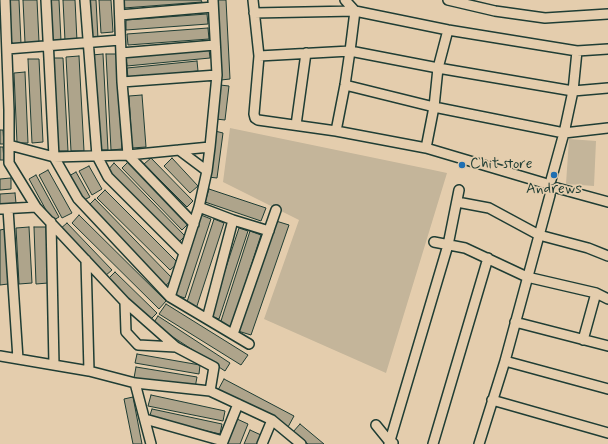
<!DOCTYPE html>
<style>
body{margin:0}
canvas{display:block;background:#e4cdad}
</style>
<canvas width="608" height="444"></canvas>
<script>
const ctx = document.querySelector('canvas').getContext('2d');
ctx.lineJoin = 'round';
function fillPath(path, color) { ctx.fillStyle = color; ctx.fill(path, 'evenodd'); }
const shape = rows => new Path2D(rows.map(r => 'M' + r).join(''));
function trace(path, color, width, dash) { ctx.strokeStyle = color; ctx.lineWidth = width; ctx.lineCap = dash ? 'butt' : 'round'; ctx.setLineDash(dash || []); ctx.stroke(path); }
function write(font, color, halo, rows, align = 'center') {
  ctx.font = font + ' Mynerve,sans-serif'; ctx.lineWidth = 3.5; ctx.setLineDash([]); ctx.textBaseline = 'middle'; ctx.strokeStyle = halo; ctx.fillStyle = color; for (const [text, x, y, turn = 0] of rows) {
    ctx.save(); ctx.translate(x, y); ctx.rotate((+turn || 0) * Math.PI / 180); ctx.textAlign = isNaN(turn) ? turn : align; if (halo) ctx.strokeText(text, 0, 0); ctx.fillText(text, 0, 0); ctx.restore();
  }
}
const green = shape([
 [230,128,433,170,447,173,386,373,264,319,299,220,223,182],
 [569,139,596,141,594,186,566,184]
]);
const building = shape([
 [8,0,19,0,21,44,10,45,8,0],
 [23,0,37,0,39,42,25,43,23,0],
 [50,0,59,0,61,41,52,41,50,0],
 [63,0,75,0,77,41,65,41,63,0],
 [86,0,96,0,98,39,88,39,86,0],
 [99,0,111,0,113,32,101,33,99,0],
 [123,0,201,0,202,2,124,8,123,0],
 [217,0,226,0,230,79,221,80,217,0],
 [207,14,208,24,126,30,126,20,207,14],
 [208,28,209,39,128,45,127,34,208,28],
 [209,49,210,58,127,66,126,57,209,49],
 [103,54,108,150,97,150,92,55,103,54],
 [106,54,117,54,122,149,111,150,106,54],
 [79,56,84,151,71,151,66,57,79,56],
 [52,58,63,58,68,151,57,151,52,58],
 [28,59,39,59,43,142,32,143,28,59],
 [197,61,198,71,128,78,127,68,197,61],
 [25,72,28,143,17,143,14,73,25,72],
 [220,85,229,86,225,120,216,119,220,85],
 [142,95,146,147,132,148,129,96,142,95],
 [0,130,3,130,4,144,0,144,0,130],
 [215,131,223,133,217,178,208,177,215,131],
 [0,147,3,147,4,160,0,160,0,147],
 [151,158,193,201,187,207,144,164,151,158],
 [172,158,198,186,190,193,164,166,172,158],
 [128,162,188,224,182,230,122,168,128,162],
 [114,163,185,236,179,242,108,170,114,163],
 [89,166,102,189,92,195,79,171,89,166],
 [48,170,72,213,62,218,39,175,48,170],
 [76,172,90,197,82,201,69,176,76,172],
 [36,175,59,217,52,221,29,179,36,175],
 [11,178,11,189,0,190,0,179,11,178],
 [209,189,266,208,261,221,205,202,209,189],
 [105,190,178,263,170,270,97,198,105,190],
 [15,193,16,203,0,204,0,194,15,193],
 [95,199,173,279,165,286,88,206,95,199],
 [79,215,166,301,159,309,72,223,79,215],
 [201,215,211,219,185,298,175,295,201,215],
 [214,219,224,223,196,309,186,305,214,219],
 [276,221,289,225,251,335,238,331,276,221],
 [67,223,112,270,105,276,60,229,67,223],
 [29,227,32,283,19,284,16,228,29,227],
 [34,227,46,227,48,283,36,284,34,227],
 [239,228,248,231,219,319,210,316,239,228],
 [5,229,8,284,0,285,0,230,5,229],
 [250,231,261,235,231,328,220,324,250,231],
 [115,272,157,313,150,320,108,279,115,272],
 [166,304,248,355,241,365,159,314,166,304],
 [158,316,230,363,225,371,153,324,158,316],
 [137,354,200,365,199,374,135,363,137,354],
 [136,367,197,377,195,388,134,378,136,367],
 [224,379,294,416,288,427,218,390,224,379],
 [151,395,225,411,223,421,148,406,151,395],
 [133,397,142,444,133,444,124,399,133,397],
 [152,409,222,424,220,434,149,418,152,409],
 [237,419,248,424,240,444,227,444,237,419],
 [300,424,324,444,308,444,293,432,300,424],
 [250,430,261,435,257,444,244,444,250,430]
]);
const street = shape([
 [5,0,9,110,9,163,36,207,125,302,176,347,214,367,210,391],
 [46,0,54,157,78,199,170,297,249,344],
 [85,0,97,156,108,177,184,253],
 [119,0,122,82,128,155,194,224],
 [253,0,259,56,350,51,345,85,336,131],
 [345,0,355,11,350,51,438,68,573,91,608,88],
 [448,0,495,11,545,18,608,14],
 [254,13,355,11,448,30,577,51,608,49],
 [120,15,213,7],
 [7,49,120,40],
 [121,53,215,45],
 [259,56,254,114,255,118,258,120,336,131,426,148,544,183],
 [122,82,217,75],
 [345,85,434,107,564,133,608,128],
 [296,125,306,53],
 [9,145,54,157,128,155,210,147],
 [426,148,434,107,438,68,448,30],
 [179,150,207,171],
 [551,180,564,133,573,91,577,51],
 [557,188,608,202],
 [457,202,489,208,539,235,588,248,608,256],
 [199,207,233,220,269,231],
 [0,209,36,207],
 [8,209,18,359],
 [51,222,54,365],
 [434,242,465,248,527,277,596,293,608,299],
 [86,260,89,371],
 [170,297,199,207,207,171,210,147,217,75,213,0],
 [125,302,126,332,138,345,176,347],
 [207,319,233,220],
 [515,322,608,346],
 [233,334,276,210],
 [583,340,596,293],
 [0,356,89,371,135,383,210,391,272,420,301,444],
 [505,361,608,389],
 [135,383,151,444],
 [492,400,608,433],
 [145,419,223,441],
 [376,425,389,441,393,443],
 [222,444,238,404],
 [262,444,272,420],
 [389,444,448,245,459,190],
 [433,444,488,258],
 [479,444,505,361,550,195]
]);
const markers = [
 [462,165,4,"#1f6fb2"],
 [554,175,4,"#1f6fb2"]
];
const poiNames = [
 ["Chit store",470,165],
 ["Andrews",554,190,"center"]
];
fillPath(green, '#c4b59a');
fillPath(building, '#aea48b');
trace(building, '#1f3d34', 1);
trace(street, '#1f3d34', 12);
trace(street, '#e4cdad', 9);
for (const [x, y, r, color] of markers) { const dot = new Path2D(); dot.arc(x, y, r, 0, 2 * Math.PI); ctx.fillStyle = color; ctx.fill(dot); trace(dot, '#e4cdad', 1.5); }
write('15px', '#1f3d34', '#e4cdad', poiNames, 'left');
</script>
